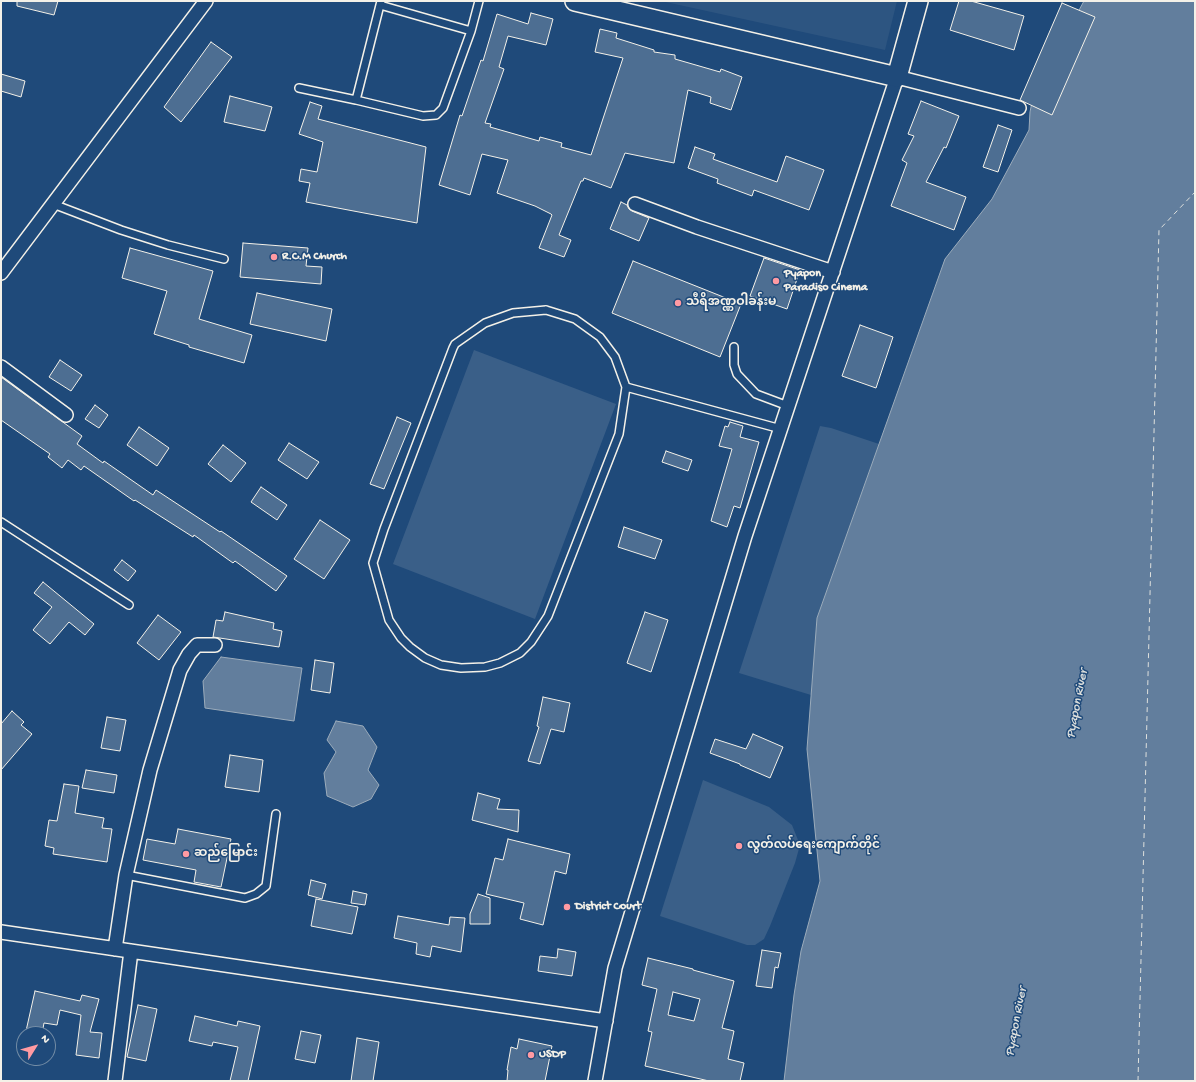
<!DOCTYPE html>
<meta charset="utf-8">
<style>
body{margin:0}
#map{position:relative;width:1196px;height:1082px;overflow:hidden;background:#1f4a7a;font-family:"Gochi Hand",sans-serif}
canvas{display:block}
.frame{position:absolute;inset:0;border:2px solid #f4f1e8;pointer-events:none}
.north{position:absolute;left:16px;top:1026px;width:40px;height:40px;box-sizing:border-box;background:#1f4a7a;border:1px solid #748da6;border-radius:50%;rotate:53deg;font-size:11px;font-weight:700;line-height:16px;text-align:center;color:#f4f1e8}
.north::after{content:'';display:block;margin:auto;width:14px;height:18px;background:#ff9aa2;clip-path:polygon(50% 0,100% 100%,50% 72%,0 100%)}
</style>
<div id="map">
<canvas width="1196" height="1082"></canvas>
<div class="frame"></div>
<div class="north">N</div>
</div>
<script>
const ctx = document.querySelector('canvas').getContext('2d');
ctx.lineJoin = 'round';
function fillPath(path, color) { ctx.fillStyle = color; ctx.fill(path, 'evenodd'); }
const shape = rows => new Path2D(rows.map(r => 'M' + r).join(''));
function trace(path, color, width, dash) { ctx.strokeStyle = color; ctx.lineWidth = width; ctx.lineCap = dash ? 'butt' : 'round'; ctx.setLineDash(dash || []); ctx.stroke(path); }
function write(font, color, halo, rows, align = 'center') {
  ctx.font = font + ' "Gochi Hand","Noto Sans Myanmar",sans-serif'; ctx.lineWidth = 3; ctx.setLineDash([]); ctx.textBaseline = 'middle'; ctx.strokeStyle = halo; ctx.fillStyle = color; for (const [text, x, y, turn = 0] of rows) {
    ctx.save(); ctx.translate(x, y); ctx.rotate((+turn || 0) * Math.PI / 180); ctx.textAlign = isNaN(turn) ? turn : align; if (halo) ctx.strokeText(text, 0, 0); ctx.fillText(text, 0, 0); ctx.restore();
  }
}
const built = shape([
 [661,1,897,1,885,50]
]);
const green = shape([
 [474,350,616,404,535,619,393,564],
 [820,426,831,428,879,444,817,618,811,695,739,673],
 [703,780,769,807,792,825,800,845,795,863,770,926,764,939,755,945,747,945,660,916]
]);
const water = shape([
 [1084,1,1195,1,1195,1081,784,1081,794,995,801,951,820,881,807,749,817,618,945,259,992,199,1029,130,1030,112,1036,82,1059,47,1084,1],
 [221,657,302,668,294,721,205,708,203,681,221,657],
 [336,721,363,726,377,747,368,770,379,785,371,799,353,807,327,796,324,773,336,752,327,740,336,721]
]);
const ferry = shape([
 [1138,1081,1159,230,1195,192]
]);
const building = shape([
 [17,1,58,1,54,15,17,6,17,1],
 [959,1,971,1,1024,16,1014,50,950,30,959,1],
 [1062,3,1095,17,1052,115,1020,100,1062,3],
 [531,13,553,19,546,45,508,36,499,67,504,69,485,123,491,124,490,127,539,141,540,137,562,143,561,147,591,155,623,58,595,52,600,29,617,33,616,38,654,50,654,52,675,55,675,59,720,72,721,69,742,77,731,110,710,103,711,97,688,90,674,163,625,153,611,188,584,178,583,181,581,181,559,235,571,240,564,257,539,248,552,215,551,214,535,206,497,193,508,160,482,154,470,195,439,185,460,115,462,116,481,60,483,61,497,14,528,24,531,13],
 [211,42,232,57,181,122,164,107,211,42],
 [1,74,25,81,21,97,1,91,1,74],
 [230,96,272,107,265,131,224,122,230,96],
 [921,101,959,116,946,148,944,147,926,182,966,197,954,230,891,206,907,163,902,160,914,136,908,134,921,101],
 [310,102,322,106,318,119,426,147,417,223,306,202,310,183,299,181,301,169,317,172,323,142,299,134,310,102],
 [998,125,1012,130,998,172,983,167,998,125],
 [695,147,715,154,713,159,777,182,786,156,824,170,809,210,754,190,752,196,717,183,718,179,688,168,695,147],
 [621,202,627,205,629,209,632,211,649,218,639,241,610,229,621,202],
 [243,243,308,248,306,266,322,267,321,284,240,277,243,243],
 [130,248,213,271,199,319,252,335,244,363,189,347,189,345,154,334,167,291,122,278,130,248],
 [764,258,800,270,787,309,750,296,764,258],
 [633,261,741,304,720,357,612,313,633,261],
 [257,293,332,309,326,341,250,324,257,293],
 [860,325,893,337,876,388,842,376,860,325],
 [60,360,82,375,71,391,49,377,60,360],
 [1,377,82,436,77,444,103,463,104,461,153,495,156,490,220,532,221,531,287,576,276,591,235,561,233,563,194,535,193,537,135,500,134,501,84,466,81,470,68,460,62,468,48,457,50,454,1,420,1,377],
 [95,405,108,415,99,428,85,419,95,405],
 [397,417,411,423,384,489,370,484,397,417],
 [730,422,743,426,740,437,759,442,740,508,734,506,727,527,711,521,732,449,719,446,725,426,728,427,730,422],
 [139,427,169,448,157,466,127,445,139,427],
 [289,443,319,462,307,479,278,460,289,443],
 [223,445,246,463,231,482,208,464,223,445],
 [666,451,692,460,688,471,662,462,666,451],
 [261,487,287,505,277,520,251,502,261,487],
 [320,520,350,540,324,579,294,559,320,520],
 [624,527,662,540,655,559,618,547,624,527],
 [122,560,136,571,128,581,114,570,122,560],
 [43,582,94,624,85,635,69,622,50,644,33,630,52,607,34,593,43,582],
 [225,612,274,623,273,629,282,631,279,647,213,637,216,620,223,621,225,612],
 [645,612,668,620,651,672,627,663,645,612],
 [158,615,181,632,159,660,137,643,158,615],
 [315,660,334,663,330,693,311,690,315,660],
 [543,697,570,703,564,732,551,729,540,764,528,761,539,727,537,726,543,697],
 [12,711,24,722,21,725,32,734,1,770,1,724,12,711],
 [107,717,126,720,120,751,101,748,107,717],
 [753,734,783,747,770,778,740,765,740,764,710,753,715,739,746,749,753,734],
 [230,755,263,760,259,792,225,787,230,755],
 [86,770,117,775,114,793,82,788,86,770],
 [64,784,79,786,75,813,104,818,102,828,112,829,107,862,53,854,54,848,45,846,49,820,57,821,64,784],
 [478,793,500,799,497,809,519,810,518,832,472,820,478,793],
 [178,829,231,839,221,887,194,882,196,870,143,860,147,839,175,844,178,829],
 [508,839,570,854,566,874,555,871,543,925,520,919,524,903,486,894,495,858,503,860,508,839],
 [311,880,326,884,322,899,308,895,311,880],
 [353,891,367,894,365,905,351,903,353,891],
 [478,894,490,898,490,924,470,924,470,914,478,894],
 [316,899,358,907,352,934,311,926,316,899],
 [398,916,449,925,450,917,465,918,461,952,432,946,430,957,416,954,417,943,394,938,398,916],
 [558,949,576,952,572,976,538,971,540,956,557,958,558,949],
 [762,950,781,953,778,968,775,967,772,988,756,986,762,950],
 [648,958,693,969,693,970,734,981,722,1028,734,1031,728,1059,744,1063,740,1081,709,1081,645,1066,652,1032,648,1031,657,989,642,985,648,958],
 [673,992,700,999,694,1021,668,1015,673,992],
 [35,991,80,1001,82,995,99,999,90,1032,102,1033,99,1058,76,1055,81,1015,60,1010,57,1025,44,1023,42,1034,26,1031,35,991],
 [138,1005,157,1009,146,1061,127,1057,138,1005],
 [195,1016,237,1026,238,1021,260,1026,248,1081,230,1081,238,1047,213,1042,212,1046,189,1041,195,1016],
 [301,1031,321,1035,315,1063,295,1059,301,1031],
 [357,1038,379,1042,373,1081,351,1081,357,1038],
 [519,1039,552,1046,545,1081,507,1081,508,1070,507,1070,511,1047,517,1049,519,1039]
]);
const service = shape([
 [381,1,356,100,423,116,436,115,443,108,471,31,479,1],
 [380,5,471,31],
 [299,88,356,100],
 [53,204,121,230,168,245,224,259],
 [546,310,575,319,600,337,615,357,626,387,619,434,548,616,531,642,520,653,500,663,485,667,461,668,441,665,425,658,410,647,401,638,389,620,373,563,384,529,453,348,455,344,485,323,513,313,546,310],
 [734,347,734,365,737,374,756,394,788,406],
 [626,387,781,429],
 [1,522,129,605],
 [126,875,245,898,256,894,266,886,276,814]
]);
const minor = shape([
 [635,204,697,227,833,272],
 [1,273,206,1],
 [1,367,66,415],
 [1,932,606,1021],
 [115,949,126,875,150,770,180,670,189,654,197,645,215,645],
 [115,1081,131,951],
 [595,1081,615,968,745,536,897,77,1019,108]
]);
const secondary = shape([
 [575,1,897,77,918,1]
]);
const markers = [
 [274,257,4,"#ff9aa2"],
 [776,281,4,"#ff9aa2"],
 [678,303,4,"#ff9aa2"],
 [739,846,4,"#ff9aa2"],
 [186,854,4,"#ff9aa2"],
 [567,907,4,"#ff9aa2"],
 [531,1055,4,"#ff9aa2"]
];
const poiNames = [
 ["R.C.M Church",282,257],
 ["Pyapon",784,274],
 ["Paradiso Cinema",784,288],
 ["သီရိအဏ္ဏဝါခန်းမ",686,303],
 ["လွတ်လပ်ရေးကျောက်တိုင်",747,846],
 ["ဆည်မြောင်း",194,854],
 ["District Court",575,907],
 ["USDP",539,1055]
];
const waterNames = [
 ["Pyapon River",1078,704,-79],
 ["Pyapon River",1017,1022,-79]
];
fillPath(built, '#2d5581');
fillPath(green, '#3a5f88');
fillPath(water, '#627e9d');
trace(water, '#9cacbb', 1);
trace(ferry, '#dee0dd', 1, [5, 4]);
fillPath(building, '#4d6e92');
trace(building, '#f4f1e8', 1);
trace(service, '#f4f1e8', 10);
trace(minor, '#f4f1e8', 16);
trace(secondary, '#f4f1e8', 22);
trace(service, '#1f4a7a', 7);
trace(minor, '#1f4a7a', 13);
trace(secondary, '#1f4a7a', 19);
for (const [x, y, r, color] of markers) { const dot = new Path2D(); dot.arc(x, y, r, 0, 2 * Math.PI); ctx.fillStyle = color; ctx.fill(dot); trace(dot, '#1f4a7a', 1.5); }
write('bold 12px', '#f4f1e8', '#1f4a7a', poiNames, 'left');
write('italic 13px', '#dee0dd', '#1f4a7a', waterNames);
</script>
